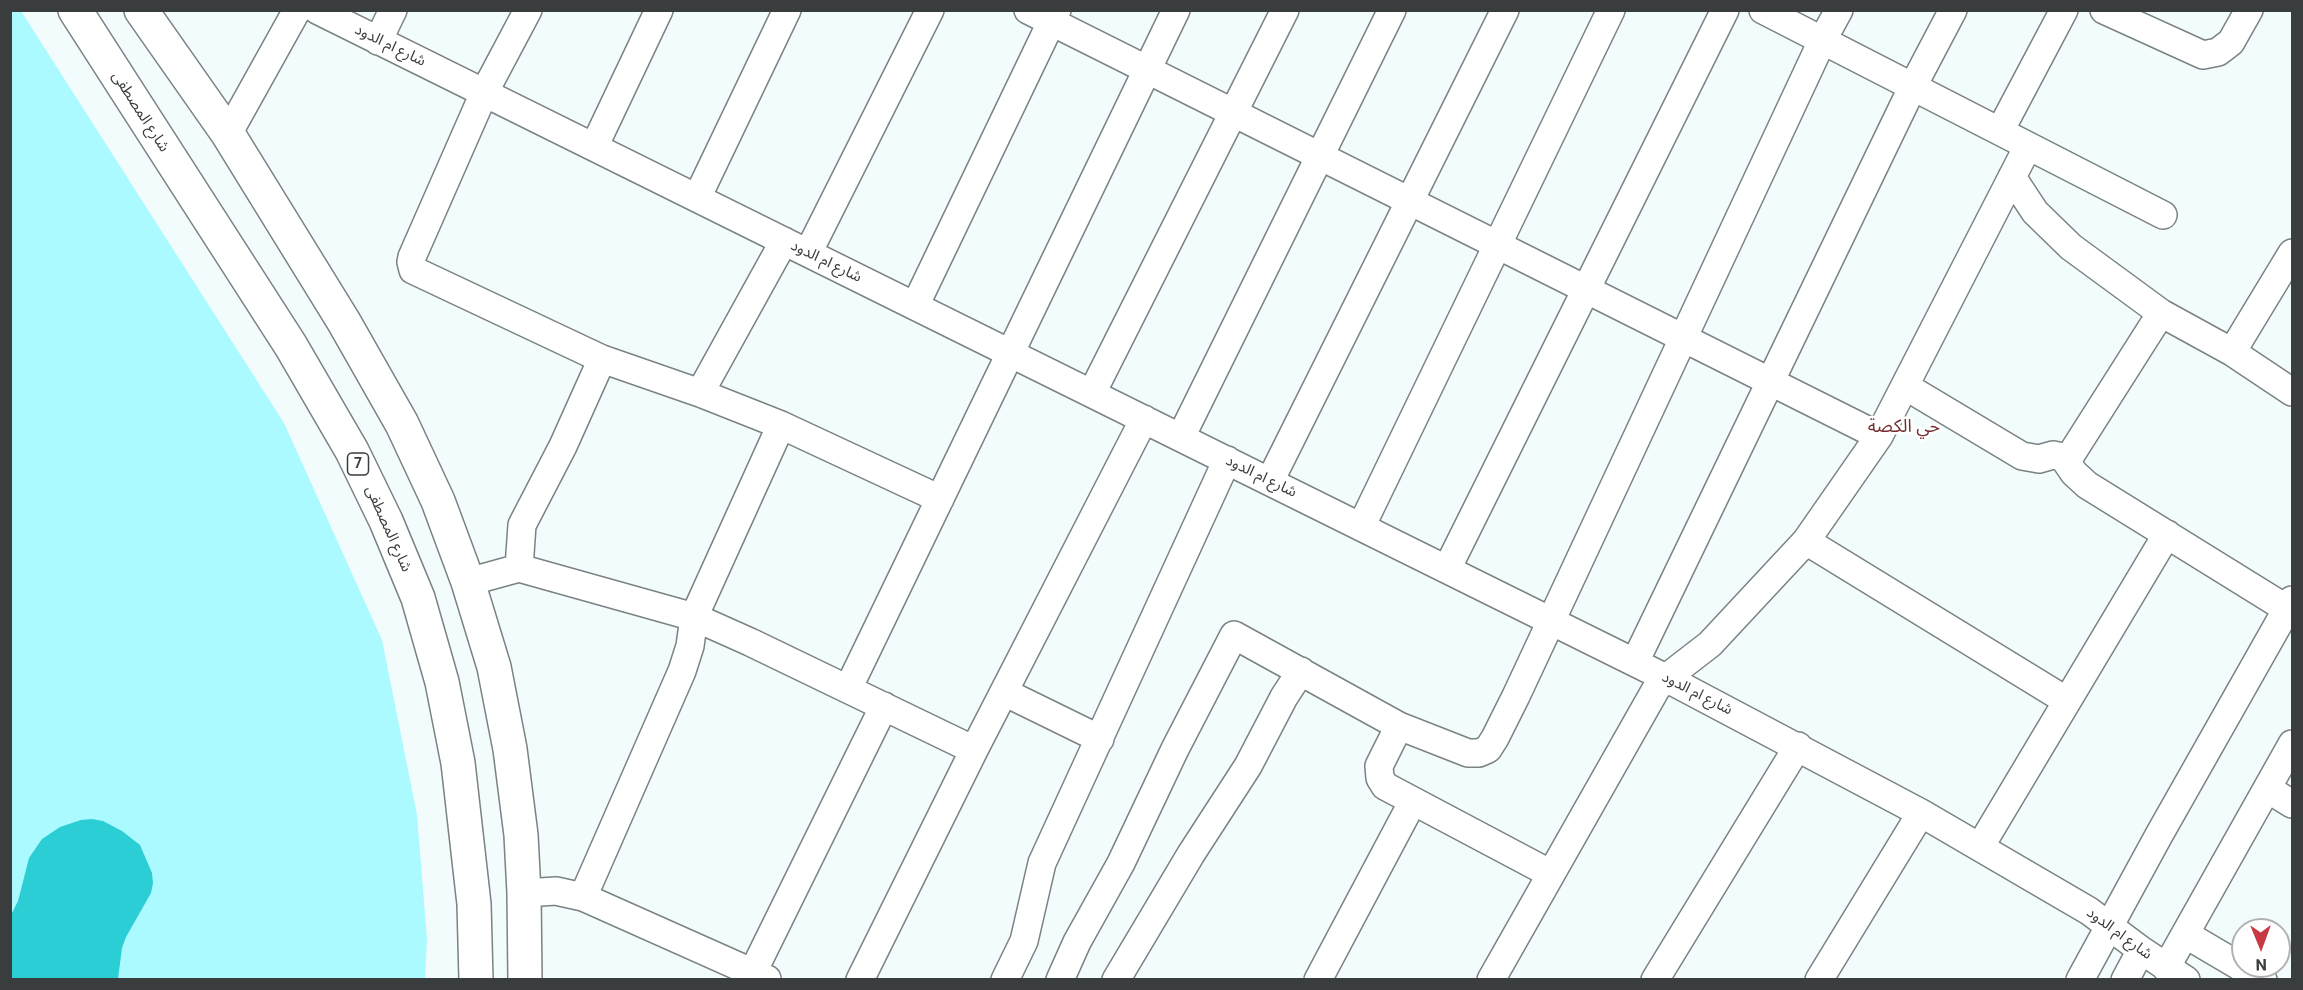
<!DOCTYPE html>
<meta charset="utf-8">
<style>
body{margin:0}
#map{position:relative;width:2303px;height:990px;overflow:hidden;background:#f3fcfc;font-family:Roboto,sans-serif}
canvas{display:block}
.frame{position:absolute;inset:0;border:12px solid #393d3d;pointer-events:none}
.north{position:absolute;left:2231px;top:918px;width:60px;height:60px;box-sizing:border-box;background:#fff;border:2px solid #b0b1b1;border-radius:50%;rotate:179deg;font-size:16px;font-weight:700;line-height:24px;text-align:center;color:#393d3d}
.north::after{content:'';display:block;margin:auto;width:21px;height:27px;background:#c93945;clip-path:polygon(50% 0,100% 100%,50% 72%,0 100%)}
</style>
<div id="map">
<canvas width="2303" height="990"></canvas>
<div class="frame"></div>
<div class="north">N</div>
</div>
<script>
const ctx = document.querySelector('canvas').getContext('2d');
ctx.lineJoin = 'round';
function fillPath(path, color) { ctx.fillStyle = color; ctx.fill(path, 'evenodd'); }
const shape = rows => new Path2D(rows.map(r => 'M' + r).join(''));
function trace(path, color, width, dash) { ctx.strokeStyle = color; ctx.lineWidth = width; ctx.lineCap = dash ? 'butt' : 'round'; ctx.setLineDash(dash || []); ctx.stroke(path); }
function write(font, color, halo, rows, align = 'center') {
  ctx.font = font + ' Roboto,"Noto Sans Arabic",sans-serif'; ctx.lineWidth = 5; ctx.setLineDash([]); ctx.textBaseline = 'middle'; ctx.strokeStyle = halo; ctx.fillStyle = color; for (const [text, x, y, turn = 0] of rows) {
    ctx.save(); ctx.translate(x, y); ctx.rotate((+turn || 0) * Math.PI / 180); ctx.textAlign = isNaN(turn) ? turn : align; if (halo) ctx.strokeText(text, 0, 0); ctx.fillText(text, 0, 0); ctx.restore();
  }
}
const green = shape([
 [10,11,21,11,284,423,382,640,417,815,427,939,425,979,11,979]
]);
const water = shape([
 [92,819,103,821,122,831,140,845,152,873,153,883,151,893,126,937,122,948,118,979,11,979,11,915,18,901,29,858,42,839,60,827,81,820]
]);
const minor = shape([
 [317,10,1666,678,1921,813,2089,911,2141,950,2186,980],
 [528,10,484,93,412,257,411,262,413,270,602,359,700,393,781,425,940,499],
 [1028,10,1879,436],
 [1763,10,2163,215],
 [2104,10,2203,55,2218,52,2231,42,2249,10],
 [378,41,393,10],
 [2000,131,2064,10],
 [228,134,297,10],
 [594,147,659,10],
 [2012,177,2035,212,2071,247,2161,313,2232,352,2292,392],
 [697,198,787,10],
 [808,253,930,10],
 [915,306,1057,10],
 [2232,352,2292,253],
 [602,359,563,446,522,525,519,568,694,617,750,642,974,750],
 [1905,386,2022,456,2039,459,2053,455,2063,457,2074,473,2087,485,2287,609],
 [700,393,784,241],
 [1092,393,1285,10],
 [1181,437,1392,10],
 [2067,461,2161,313],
 [1270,481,1505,10],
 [1361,527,1611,10],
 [1806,541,2067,701],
 [1447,569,1725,10],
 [468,582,519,568],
 [1635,662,1913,86,1953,10],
 [848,689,1176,10],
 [1004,692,1100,739],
 [1399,726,1379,766,1380,778,1385,786,1551,874],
 [2268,789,2292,804],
 [1980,847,2167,534],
 [524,893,556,891,583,897,767,979],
 [583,897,682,671,690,646,694,617,781,425],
 [2185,934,2263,980],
 [2166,968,2292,744],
 [749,980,884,706],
 [860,980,974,750,1144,419],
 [1005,980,1024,941,1042,863,1227,460],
 [1060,980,1077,942,1121,863,1175,749,1234,635,1399,726,1468,753,1479,753,1488,749,1495,738,1516,696,1822,41,1839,10],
 [1116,980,1191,854,1248,766,1284,697,1301,671],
 [1318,980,1413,801],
 [1491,980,1656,689,1666,678,1710,644,1806,541,1879,436,2028,146],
 [1655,980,1798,746],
 [1819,980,1921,813],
 [2080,980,2159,835,2292,600],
 [2125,980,2141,950]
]);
const highway = shape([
 [75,10,291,346,352,451,386,521,418,598,442,682,458,763,474,904,476,980],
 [141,10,228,134,344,322,402,424,438,501,468,582,494,667,510,749,521,835,524,893,525,980]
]);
const shields = [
 [358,464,21]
];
const shieldNames = [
 ["7",358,464]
];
const streetNames = [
 ["شارع ام الدود",390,46,26],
 ["شارع المصطفى",140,112,57],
 ["شارع ام الدود",826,262,26],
 ["شارع ام الدود",1261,477,26],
 ["شارع المصطفى",388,529,66],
 ["شارع ام الدود",1697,694,27],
 ["شارع ام الدود",2119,934,36]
];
const quarterNames = [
 ["حي الكصة",1904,427]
];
fillPath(green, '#abfaff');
fillPath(water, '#2cced6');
trace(minor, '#7a8283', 30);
trace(highway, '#7a8283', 36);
trace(minor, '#fff', 27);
trace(highway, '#fff', 33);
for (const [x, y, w] of shields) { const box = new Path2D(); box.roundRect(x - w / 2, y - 11, w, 22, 4.5); ctx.fillStyle = '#fff'; ctx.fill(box); trace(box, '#393d3d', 1.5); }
write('bold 14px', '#393d3d', null, shieldNames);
write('15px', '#393d3d', '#fff', streetNames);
write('18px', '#742d30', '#fff', quarterNames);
</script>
